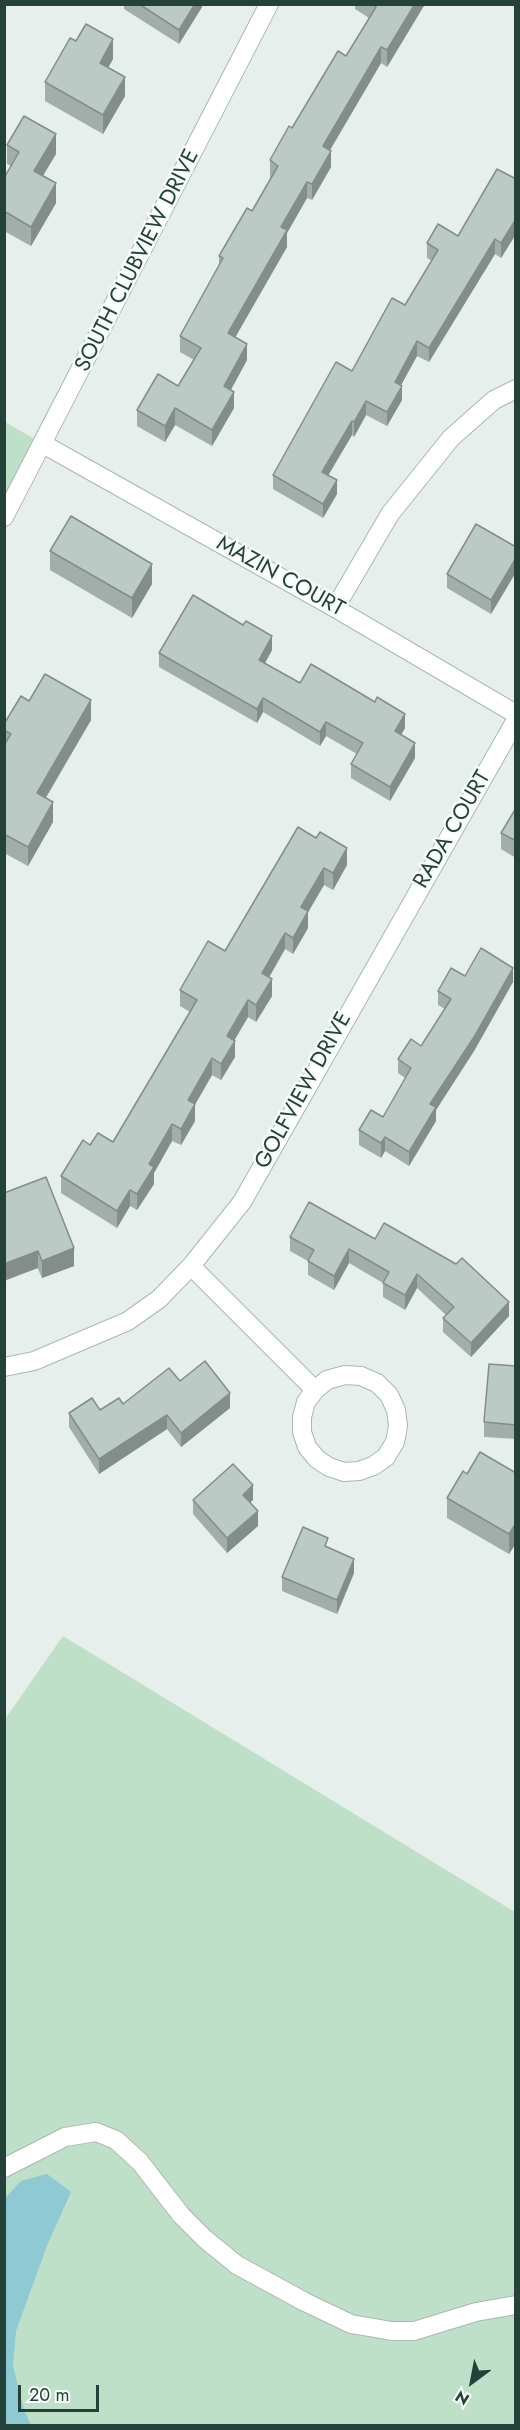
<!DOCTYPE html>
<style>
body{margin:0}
#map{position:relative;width:520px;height:2430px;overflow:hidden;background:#e6efeb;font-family:Jost,sans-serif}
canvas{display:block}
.frame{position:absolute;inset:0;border:6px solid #24423a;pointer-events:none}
.north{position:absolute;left:442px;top:2352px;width:60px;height:60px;-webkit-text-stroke:4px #f7fbf9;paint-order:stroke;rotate:212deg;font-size:16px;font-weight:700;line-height:24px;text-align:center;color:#24423a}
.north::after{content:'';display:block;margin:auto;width:21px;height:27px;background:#24423a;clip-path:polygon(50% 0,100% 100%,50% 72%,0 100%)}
.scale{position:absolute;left:18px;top:2385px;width:81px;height:27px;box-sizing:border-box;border:3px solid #24423a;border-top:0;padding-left:8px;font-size:18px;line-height:21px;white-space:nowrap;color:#24423a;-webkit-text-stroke:4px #f7fbf9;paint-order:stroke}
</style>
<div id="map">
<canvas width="520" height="2430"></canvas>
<div class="frame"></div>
<div class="north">N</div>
<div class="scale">20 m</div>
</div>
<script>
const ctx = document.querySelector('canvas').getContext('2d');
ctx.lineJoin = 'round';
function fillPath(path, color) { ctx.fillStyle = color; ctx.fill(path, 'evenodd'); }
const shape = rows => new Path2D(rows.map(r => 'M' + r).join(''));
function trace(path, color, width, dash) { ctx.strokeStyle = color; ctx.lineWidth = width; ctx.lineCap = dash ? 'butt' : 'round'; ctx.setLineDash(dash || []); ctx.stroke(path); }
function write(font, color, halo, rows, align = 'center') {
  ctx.font = font + ' Jost,sans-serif'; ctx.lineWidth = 5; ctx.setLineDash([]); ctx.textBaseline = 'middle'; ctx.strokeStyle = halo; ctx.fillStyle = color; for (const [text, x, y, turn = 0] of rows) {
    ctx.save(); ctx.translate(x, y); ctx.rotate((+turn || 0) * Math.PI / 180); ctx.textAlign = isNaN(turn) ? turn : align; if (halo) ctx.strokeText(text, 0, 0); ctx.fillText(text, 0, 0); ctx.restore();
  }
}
const green = shape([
 [5,422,43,444,5,517],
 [63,1636,515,1912,515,2425,5,2426,5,1719]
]);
const water = shape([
 [47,2174,71,2192,47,2246,16,2331,13,2366,24,2410,31,2425,5,2425,5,2198,21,2181]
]);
const minor = shape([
 [43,444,335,608,516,714],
 [4,517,269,4],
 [335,608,390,514,451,438,494,400,516,389],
 [191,1266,315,1390,306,1402,302,1417,302,1432,307,1447,317,1459,329,1467,344,1472,359,1471,373,1466,386,1457,395,1442,398,1426,396,1410,389,1395,377,1383,361,1376,345,1375,327,1380,315,1390],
 [4,1367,34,1361,128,1321,159,1299,191,1266,242,1202,516,720],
 [4,2168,65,2137,96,2132,116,2140,140,2162,181,2215,205,2239,237,2265,305,2302,351,2324,392,2331,414,2331,476,2312,516,2305]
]);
const wall = shape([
 [124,4,202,4,202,7,179,44,124,9],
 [355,4,425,4,387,67,381,63,330,150,331,167,312,200,307,198,287,233,287,247,235,337,247,360,231,390,234,408,212,446,175,425,165,442,137,426,137,410,178,386,194,360,180,352,180,336,219,266,219,256,252,211,271,178,270,177,270,160,346,56,369,18,355,9],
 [113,59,108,68,125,96,103,134,45,101,45,82],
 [7,145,56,154,43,176,56,203,31,246,4,231,4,177,11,166,7,164],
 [516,179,516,234,501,258,495,254,429,362,417,356,401,385,402,400,387,426,366,415,354,437,352,435,328,475,337,494,323,518,273,489,273,475,352,371,405,305,432,261,427,258,427,243,458,236],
 [516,547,516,572,491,614,447,588,447,574],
 [50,551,152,584,132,618,50,570],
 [272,650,265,663,300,683,405,728,401,735,415,758,390,801,351,778,351,764,357,754,326,736,320,746,263,712,257,723,159,667,159,653],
 [29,701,91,720,46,798,53,822,28,866,4,853,4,724],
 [516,808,516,858,501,849,501,833],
 [298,827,347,865,333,890,324,885,308,911,308,928,293,954,285,949,269,977,272,996,256,1022,248,1017,234,1040,235,1057,221,1080,212,1075,195,1104,195,1121,181,1145,172,1141,154,1173,154,1184,137,1210,130,1206,117,1228,61,1193,61,1176,90,1145,113,1142,190,1012,180,1006,180,990,225,951],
 [465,976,513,982,474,1051,436,1110,436,1121,409,1166,385,1151,381,1158,359,1145,359,1130,383,1117,405,1078,398,1073,398,1059,421,1046,445,1009,438,1005,438,991],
 [4,1193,74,1266,42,1278],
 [309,1202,509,1316,471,1357,443,1332,443,1318,446,1315,417,1288,405,1310,383,1297,383,1283,349,1263,334,1290,308,1275,308,1261,290,1251,290,1237],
 [516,1366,516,1439,484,1437,484,1422],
 [180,1381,230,1408,181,1447,167,1429,99,1474,69,1427,69,1413,100,1410,123,1404],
 [516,1473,516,1543,509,1554,447,1518,447,1498,467,1474],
 [193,1500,253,1500,250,1502,258,1526,227,1553,193,1514],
 [328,1548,354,1573,337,1614,282,1591,282,1577]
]);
const shadedWall = shape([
 [195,4,202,4,202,7,179,44,179,30],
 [415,4,425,4,387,67,387,50],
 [113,39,113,59,100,82,100,63],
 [381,47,381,63,323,162,323,146],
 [125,77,125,96,103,134,103,115],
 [56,134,56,154,34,190,34,171],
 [331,151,331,167,312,200,312,184],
 [307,182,307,198,287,233,287,247,228,350,228,333,281,227],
 [56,183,56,203,31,246,31,227],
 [516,219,516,234,501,258,501,243],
 [495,239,495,254,429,362,429,348],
 [417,341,417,356,395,396,395,382],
 [247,344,247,360,224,402,224,386],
 [402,386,402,400,387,426,387,412],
 [234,392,234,408,212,446,212,430],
 [366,401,366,415,354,437,354,422],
 [175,408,175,425,165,442,165,426],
 [352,421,352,435,322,486,322,472],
 [337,480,337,494,323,518,323,504],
 [516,558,516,572,491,614,491,600],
 [152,564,152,584,132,618,132,598],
 [272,636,272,650,259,674,259,660],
 [263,698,263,712,257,723,257,709],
 [91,700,91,720,37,812,37,793],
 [405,714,405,728,395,745,395,731],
 [326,722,326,736,320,746,320,732],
 [415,743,415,758,390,801,390,787],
 [53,802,53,822,28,866,28,847],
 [347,848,347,865,333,890,333,873],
 [324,868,324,885,303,921,308,911,308,928,293,954,293,938,301,907],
 [285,933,285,949,262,990,262,973],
 [513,968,513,982,474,1051,436,1110,436,1121,409,1166,409,1152,430,1104],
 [272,979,272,996,256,1022,256,1005],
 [248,1000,248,1017,227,1053,227,1036],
 [235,1041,235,1057,221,1080,221,1064],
 [212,1058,212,1075,188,1117,188,1100],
 [195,1104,195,1121,181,1145,181,1129],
 [172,1124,172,1141,154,1173,154,1184,137,1210,137,1194,149,1164],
 [385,1137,385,1151,381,1158,381,1143],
 [130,1190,130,1206,117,1228,117,1211],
 [74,1248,74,1266,42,1278,42,1261],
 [349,1249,349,1263,334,1290,334,1276],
 [38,1251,38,1268,4,1281,4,1264],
 [417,1274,417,1288,405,1310,405,1295],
 [509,1302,509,1316,471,1357,471,1343],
 [230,1393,230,1408,181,1447,181,1433],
 [167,1415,167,1429,99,1474,99,1459],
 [253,1485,253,1500,243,1509,243,1495],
 [258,1511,258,1526,227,1553,227,1538],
 [516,1523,516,1543,509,1554,509,1534],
 [354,1559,354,1573,337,1614,337,1600]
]);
const building = shape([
 [139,4,195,4,179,30,139,4],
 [373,4,415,4,387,50,381,47,323,146,331,151,312,184,307,182,281,227,287,230,228,333,247,344,224,386,234,392,212,430,175,408,165,426,137,410,158,374,178,386,201,348,180,336,223,258,219,256,247,208,252,211,278,166,270,160,289,126,292,128,338,51,346,56,376,7,373,4],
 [86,24,113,39,100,63,125,77,103,115,45,82,70,38,76,41,86,24],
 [24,116,56,134,34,171,56,183,31,227,4,211,4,178,19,152,7,145,24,116],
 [497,169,516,179,516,219,501,243,495,239,429,348,417,341,395,382,402,386,387,412,366,401,354,422,352,421,322,472,337,480,323,504,273,475,336,362,352,371,392,298,405,305,438,250,427,243,438,224,458,236,497,169],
 [71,516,152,564,132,598,50,551,71,516],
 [476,524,516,547,516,558,491,600,447,574,476,524],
 [193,595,243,625,246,621,272,636,259,660,300,683,311,664,375,702,377,697,405,714,395,731,415,743,390,787,351,764,363,743,326,722,320,732,263,698,257,709,159,653,193,595],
 [45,674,91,700,37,793,53,802,28,847,4,834,4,745,11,734,4,730,4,724,21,696,29,701,45,674],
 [516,808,516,841,501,833,516,808],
 [298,827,316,838,320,832,347,848,333,873,324,868,301,907,308,911,293,938,285,933,262,973,272,979,256,1005,248,1000,227,1036,235,1041,221,1064,212,1058,188,1100,195,1104,181,1129,172,1124,149,1164,154,1167,137,1194,130,1190,117,1211,61,1176,83,1140,90,1145,98,1133,113,1142,197,1000,180,990,208,941,225,951,298,827],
 [481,948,513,968,474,1037,430,1104,436,1107,409,1152,385,1137,381,1143,359,1130,371,1110,383,1117,411,1068,398,1059,411,1039,421,1046,451,999,438,991,451,968,465,976,481,948],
 [46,1177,74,1248,42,1261,38,1251,4,1264,4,1193,46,1177],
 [309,1202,375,1239,384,1223,456,1264,462,1258,509,1302,471,1343,443,1318,454,1307,417,1274,405,1295,383,1283,389,1272,349,1249,334,1276,308,1261,314,1250,290,1237,309,1202],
 [205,1361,230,1393,181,1433,167,1415,99,1459,69,1413,92,1398,100,1410,119,1398,123,1404,169,1368,180,1381,205,1361],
 [489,1364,516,1366,516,1425,484,1422,489,1364],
 [480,1452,516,1473,516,1523,509,1534,447,1498,463,1471,467,1474,480,1452],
 [233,1464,253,1485,243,1495,258,1511,227,1538,193,1500,233,1464],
 [303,1527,328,1538,325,1546,354,1559,337,1600,282,1577,303,1527]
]);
const streetNames = [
 ["SOUTH CLUBVIEW DRIVE",138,261,-63],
 ["MAZIN COURT",280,577,29],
 ["RADA COURT",453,830,-60],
 ["GOLFVIEW DRIVE",304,1091,-61]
];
fillPath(green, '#bfe0c8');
fillPath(water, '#8ec9d4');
trace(minor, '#a8b8b2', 20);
trace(minor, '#fff', 18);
fillPath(wall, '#a1aea9');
fillPath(shadedWall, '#838d89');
fillPath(building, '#bbcac4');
trace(building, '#838d89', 1.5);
write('22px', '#24423a', '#f7fbf9', streetNames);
</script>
